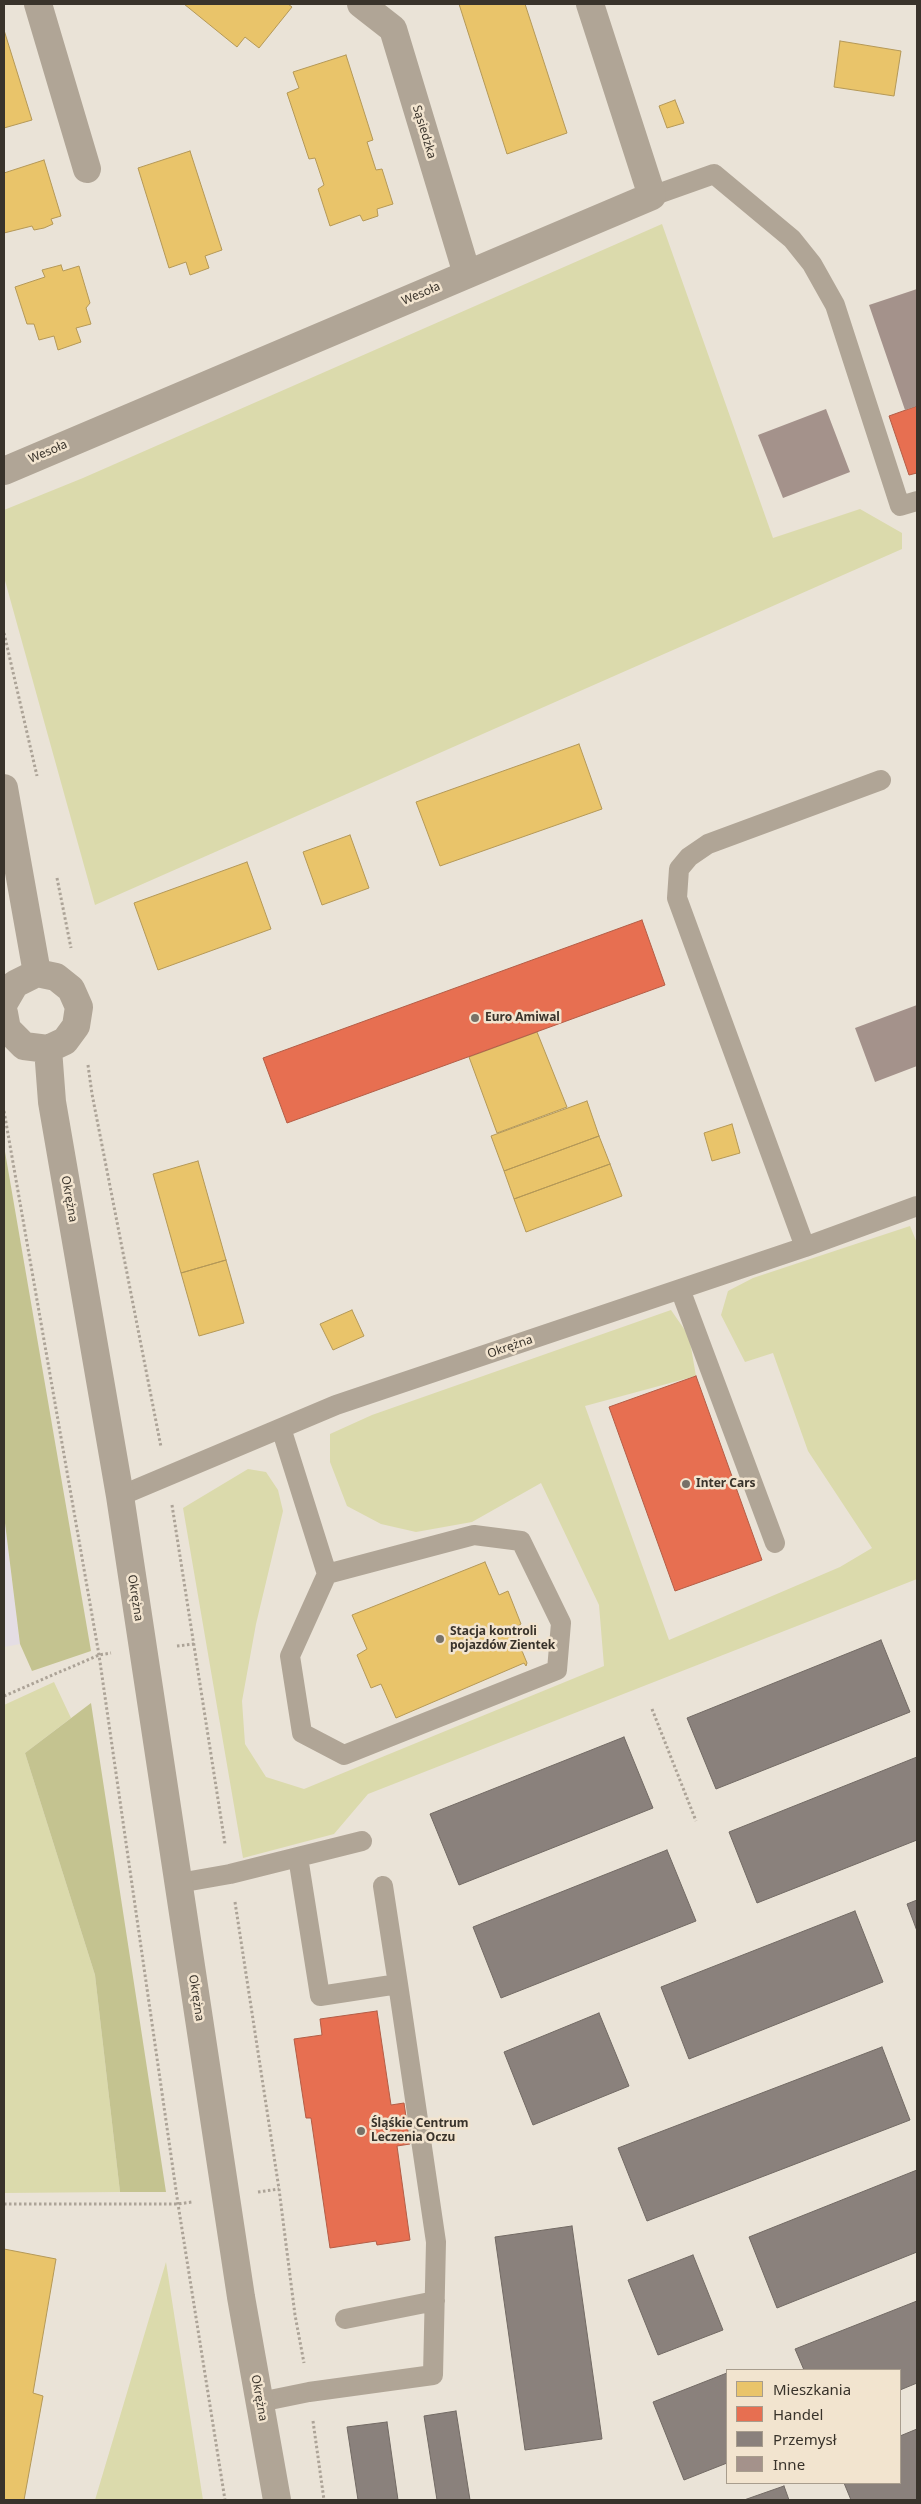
<!DOCTYPE html>
<meta charset="utf-8">
<style>
body{margin:0}
#map{position:relative;width:921px;height:2504px;overflow:hidden;background:#eae3d7;font-family:"Noto Sans",sans-serif}
canvas{display:block}
.frame{position:absolute;inset:0;border:5px solid #39332b;pointer-events:none}
.legend{position:absolute;left:726px;top:2369px;width:175px;height:115px;box-sizing:border-box;background:#f2e4cf;border:1px solid #a89d8d;margin:0;padding:6px 9px;list-style:none;font-size:15px;color:#39332b}
.legend li{display:flex;align-items:center;gap:10px;height:25px}
.legend b{width:25px;border:1px solid #a89d8d}
</style>
<div id="map">
<canvas width="921" height="2504"></canvas>
<div class="frame"></div>
<ul class="legend">
<li><b style="height:14px;background:#e9c46a"></b>Mieszkania</li>
<li><b style="height:14px;background:#e76f51"></b>Handel</li>
<li><b style="height:14px;background:#8a817c"></b>Przemysł</li>
<li><b style="height:14px;background:#a4928b"></b>Inne</li>
</ul>
</div>
<script>
const ctx = document.querySelector('canvas').getContext('2d');
ctx.lineJoin = 'round';
function fillPath(path, color) { ctx.fillStyle = color; ctx.fill(path, 'evenodd'); }
const shape = rows => new Path2D(rows.map(r => 'M' + r).join(''));
function trace(path, color, width, dash) { ctx.strokeStyle = color; ctx.lineWidth = width; ctx.lineCap = dash ? 'butt' : 'round'; ctx.setLineDash(dash || []); ctx.stroke(path); }
function write(font, color, halo, rows, align = 'center') {
  ctx.font = font + ' "Noto Sans",sans-serif'; ctx.lineWidth = 5; ctx.setLineDash([]); ctx.textBaseline = 'middle'; ctx.strokeStyle = halo; ctx.fillStyle = color; for (const [text, x, y, turn = 0] of rows) {
    ctx.save(); ctx.translate(x, y); ctx.rotate((+turn || 0) * Math.PI / 180); ctx.textAlign = isNaN(turn) ? turn : align; if (halo) ctx.strokeText(text, 0, 0); ctx.fillText(text, 0, 0); ctx.restore();
  }
}
const education = shape([
 [4,1515,20,1644,4,1647]
]);
const green = shape([
 [662,224,773,538,860,509,902,533,902,549,95,905,4,577,4,510,83,478],
 [910,1226,917,1243,917,1579,368,1794,334,1834,243,1858,183,1508,248,1469,266,1472,278,1490,283,1511,256,1624,242,1701,245,1744,266,1777,304,1789,604,1666,599,1605,541,1483,472,1522,416,1532,381,1524,347,1506,330,1462,330,1434,372,1415,671,1310,689,1336,696,1376,585,1406,669,1640,840,1567,872,1548,808,1451,773,1353,745,1362,721,1315,728,1291,753,1278],
 [54,1682,71,1718,25,1753,95,1975,120,2192,4,2193,4,1705],
 [166,2262,203,2500,95,2500]
]);
const forest = shape([
 [4,1146,91,1651,32,1671,20,1644,4,1515],
 [91,1703,166,2192,120,2192,95,1975,25,1753]
]);
const homes = shape([
 [184,4,288,4,292,7,259,48,245,37,237,47,184,4],
 [459,4,525,4,567,133,507,154,459,4],
 [4,30,32,120,4,128,4,30],
 [840,41,901,51,894,96,834,87,840,41],
 [346,55,373,140,367,142,376,170,382,169,393,204,377,209,378,216,363,221,360,215,330,226,318,189,324,185,315,158,309,159,287,93,299,88,293,72,346,55],
 [675,100,684,123,667,128,659,106,675,100],
 [190,151,222,250,205,256,209,268,190,275,186,262,169,268,138,168,190,151],
 [44,160,61,216,51,219,53,224,44,228,34,230,32,226,4,233,4,173,44,160],
 [61,265,63,271,79,266,90,303,86,308,91,324,76,328,81,342,58,350,54,336,39,340,34,324,27,324,15,287,45,277,42,270,61,265],
 [579,744,602,809,440,866,416,802,579,744],
 [350,835,369,888,322,905,303,852,350,835],
 [247,862,271,929,158,970,134,903,247,862],
 [537,1032,567,1107,497,1133,469,1057,537,1032],
 [587,1101,599,1136,504,1171,491,1136,587,1101],
 [732,1124,740,1153,712,1161,704,1133,732,1124],
 [599,1136,610,1164,514,1199,504,1171,599,1136],
 [198,1161,226,1260,181,1273,153,1174,198,1161],
 [610,1164,622,1196,526,1232,514,1199,610,1164],
 [226,1260,244,1323,199,1336,181,1273,226,1260],
 [352,1310,364,1336,333,1350,320,1324,352,1310],
 [485,1562,499,1595,508,1591,521,1624,513,1629,527,1663,526,1666,524,1663,396,1718,381,1684,371,1688,357,1655,367,1649,352,1615,485,1562],
 [4,2249,56,2259,33,2393,43,2396,24,2500,4,2500,4,2249]
]);
const shops = shape([
 [917,406,917,473,909,475,889,416,917,406],
 [642,920,665,985,287,1123,263,1058,642,920],
 [696,1376,762,1560,675,1591,609,1407,696,1376],
 [377,2011,391,2105,404,2103,410,2144,397,2146,410,2240,377,2245,376,2241,330,2248,311,2118,306,2118,294,2039,322,2035,320,2019,377,2011]
]);
const industry = shape([
 [881,1640,910,1712,716,1789,687,1718,881,1640],
 [624,1737,653,1808,459,1885,430,1814,624,1737],
 [917,1757,917,1840,757,1903,729,1832,917,1757],
 [667,1850,696,1921,501,1998,473,1927,667,1850],
 [917,1900,917,1931,907,1904,917,1900],
 [855,1911,883,1982,689,2059,661,1987,855,1911],
 [599,2013,629,2086,533,2125,504,2052,599,2013],
 [882,2047,910,2120,647,2221,618,2148,882,2047],
 [917,2170,917,2252,777,2308,749,2237,917,2170],
 [572,2226,602,2439,525,2450,495,2237,572,2226],
 [693,2255,723,2330,658,2355,628,2280,693,2255],
 [917,2301,917,2383,900,2390,900,2370,804,2370,795,2349,917,2301],
 [727,2373,727,2463,684,2480,653,2402,727,2373],
 [456,2411,470,2500,437,2500,424,2416,456,2411],
 [387,2422,398,2500,358,2500,347,2427,387,2422],
 [917,2429,917,2500,851,2500,844,2483,900,2483,900,2436,917,2429],
 [784,2486,789,2500,744,2500,784,2486]
]);
const building = shape([
 [917,289,917,406,905,410,869,305],
 [826,409,850,472,783,498,758,435],
 [917,1005,917,1066,875,1082,855,1028]
]);
const path = shape([
 [4,633,37,776],
 [57,878,71,948],
 [88,1065,92,1094,161,1447],
 [4,1111,99,1655,178,2204,225,2500],
 [172,1505,225,1844],
 [177,1646,194,1644],
 [4,1696,99,1655,111,1653],
 [652,1709,696,1821],
 [235,1902,279,2189,295,2315,304,2363],
 [258,2192,279,2189],
 [4,2204,178,2204,192,2202],
 [313,2421,324,2500]
]);
const service = shape([
 [652,196,714,174,792,239,812,264,835,305,900,506,917,501],
 [805,1247,677,898,679,869,689,857,708,844,881,780],
 [680,1289,775,1543],
 [281,1428,327,1574,290,1656,302,1733,344,1755,557,1670,561,1623,521,1541,474,1535,327,1574],
 [120,1496,336,1405,805,1247,917,1206],
 [179,1883,230,1874,362,1841],
 [383,1886,398,1984],
 [345,2319,435,2301],
 [260,2402,309,2392,433,2375,436,2242,398,1984,320,1996,298,1857]
]);
const minor = shape([
 [38,4,87,169],
 [361,4,393,29,467,274],
 [4,471,652,196,590,4]
]);
const tertiary = shape([
 [4,788,37,973],
 [4,1003,15,984,37,973,56,977,71,989,79,1007,76,1026,65,1041,48,1049,24,1046,7,1029,4,1013],
 [48,1049,52,1102,120,1496,241,2297,277,2500]
]);
const markers = [
 [475,1018,5,"#777167"],
 [686,1484,5,"#777167"],
 [440,1639,5,"#777167"],
 [361,2131,5,"#777167"]
];
const streetNames = [
 ["Sąsiedzka",424,132,73],
 ["Wesoła",421,294,-23],
 ["Wesoła",48,452,-23],
 ["Okrężna",69,1199,80],
 ["Okrężna",510,1347,-19],
 ["Okrężna",135,1598,81],
 ["Okrężna",196,1998,81],
 ["Okrężna",259,2398,80]
];
const poiNames = [
 ["Euro Amiwal",485,1018],
 ["Inter Cars",696,1484],
 ["Stacja kontroli",450,1632],
 ["pojazdów Zientek",450,1646],
 ["Śląśkie Centrum",371,2124],
 ["Leczenia Oczu",371,2138]
];
fillPath(education, '#e4dde4');
fillPath(green, '#dbdaac');
fillPath(forest, '#c4c390');
fillPath(homes, '#e9c46a');
trace(homes, '#b49857', 1);
fillPath(shops, '#e76f51');
trace(shops, '#b35d46', 1);
fillPath(industry, '#8a817c');
trace(industry, '#726a64', 1);
fillPath(building, '#a4928b');
trace(path, '#aca397', 3, [2.5, 2.5]);
trace(service, '#b0a596', 20);
trace(minor, '#b0a596', 28);
trace(tertiary, '#b0a596', 28);
for (const [x, y, r, color] of markers) { const dot = new Path2D(); dot.arc(x, y, r, 0, 2 * Math.PI); ctx.fillStyle = color; ctx.fill(dot); trace(dot, '#f2e4cf', 2); }
write('12px', '#39332b', '#f2e4cf', streetNames);
write('bold 12px', '#39332b', '#f2e4cf', poiNames, 'left');
</script>
